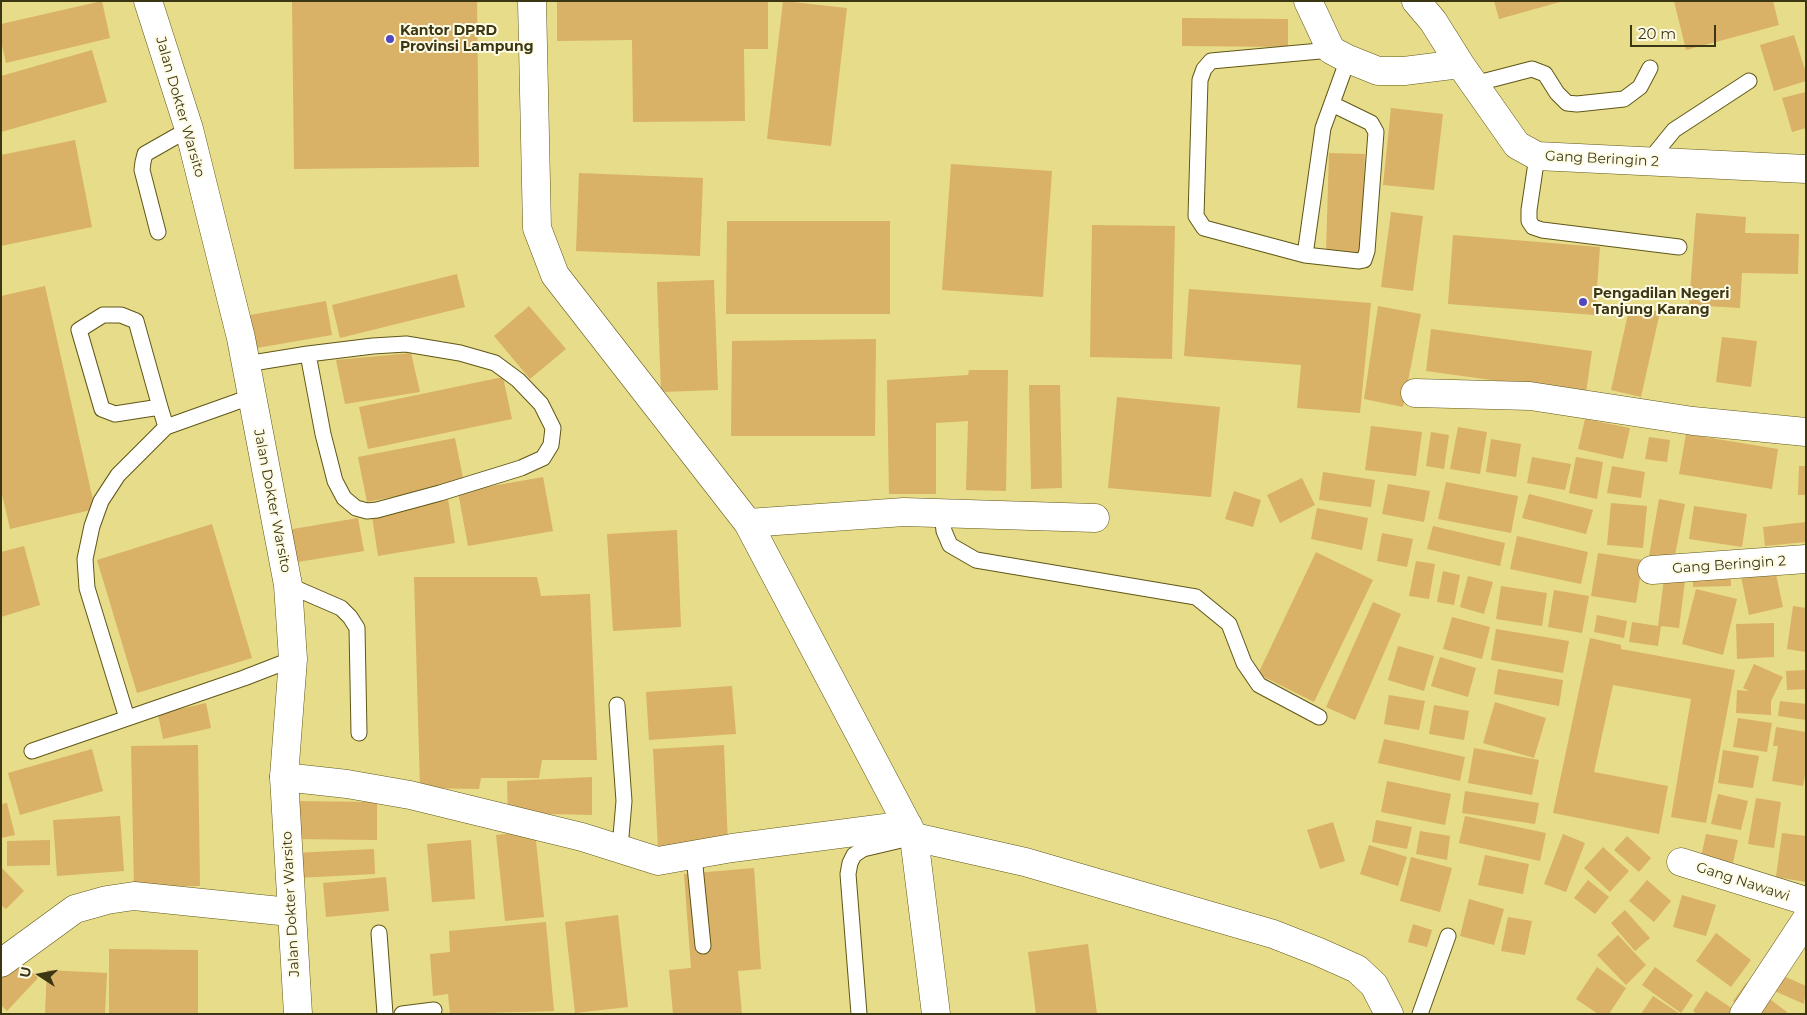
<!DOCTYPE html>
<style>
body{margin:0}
#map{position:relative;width:1807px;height:1015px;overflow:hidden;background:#e7dc8a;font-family:Montserrat,sans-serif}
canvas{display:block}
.frame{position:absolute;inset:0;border:2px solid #3b3614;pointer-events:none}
.north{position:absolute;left:15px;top:950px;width:50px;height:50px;-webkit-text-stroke:4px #fefbe4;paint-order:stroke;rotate:281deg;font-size:14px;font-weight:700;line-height:20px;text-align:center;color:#3b3614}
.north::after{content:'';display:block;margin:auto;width:18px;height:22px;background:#3b3614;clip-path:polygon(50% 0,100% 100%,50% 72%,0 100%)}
.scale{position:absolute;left:1630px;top:25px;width:86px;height:22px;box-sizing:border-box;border:2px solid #3b3614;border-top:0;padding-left:6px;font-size:15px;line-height:18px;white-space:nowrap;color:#3b3614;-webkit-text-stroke:4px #fefbe4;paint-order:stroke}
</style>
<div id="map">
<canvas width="1807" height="1015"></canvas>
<div class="frame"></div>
<div class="north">U</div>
<div class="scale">20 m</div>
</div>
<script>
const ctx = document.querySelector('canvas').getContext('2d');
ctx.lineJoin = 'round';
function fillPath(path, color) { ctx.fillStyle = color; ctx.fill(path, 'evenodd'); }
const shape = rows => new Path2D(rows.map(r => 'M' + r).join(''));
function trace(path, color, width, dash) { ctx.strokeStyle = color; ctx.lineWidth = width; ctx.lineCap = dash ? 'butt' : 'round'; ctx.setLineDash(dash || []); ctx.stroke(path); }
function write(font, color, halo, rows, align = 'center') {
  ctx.font = font + ' Montserrat,sans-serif'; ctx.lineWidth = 4; ctx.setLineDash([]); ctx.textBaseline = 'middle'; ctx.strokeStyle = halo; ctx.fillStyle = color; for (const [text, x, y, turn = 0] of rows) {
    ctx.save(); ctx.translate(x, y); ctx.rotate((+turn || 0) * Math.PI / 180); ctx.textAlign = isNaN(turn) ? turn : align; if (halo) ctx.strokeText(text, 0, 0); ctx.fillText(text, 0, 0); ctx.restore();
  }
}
const building = shape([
 [102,1,110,38,6,63,1,41,1,24],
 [292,1,477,1,479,167,294,169],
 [557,1,768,1,768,49,744,49,745,121,633,122,632,40,557,41],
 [783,1,847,8,831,146,767,139],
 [1494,1,1560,1,1560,2,1499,19],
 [1674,1,1773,1,1779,25,1686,50],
 [1182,18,1288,19,1288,47,1182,46],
 [1794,35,1806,73,1806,81,1774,91,1760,45],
 [92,50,107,102,1,132,1,76],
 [1806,92,1806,128,1792,132,1782,98],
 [1391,108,1443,114,1434,190,1383,185],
 [75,140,92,227,1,246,1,155],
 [1329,153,1365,154,1361,253,1326,251],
 [951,164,1052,171,1043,297,942,290],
 [579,173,703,178,700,256,576,251],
 [1391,212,1423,216,1413,291,1381,287],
 [1696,213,1746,217,1745,233,1799,234,1798,274,1742,273,1740,308,1689,305],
 [727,221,890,221,890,314,726,314],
 [1092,225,1175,226,1172,359,1090,357],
 [1453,235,1600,247,1595,315,1448,304],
 [457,274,465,307,340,338,332,305],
 [714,280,718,390,661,392,657,282],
 [45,286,95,509,10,529,1,490,1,296],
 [1189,289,1371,303,1360,413,1297,408,1301,365,1184,356],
 [326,301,332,335,251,349,245,316],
 [1630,305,1660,312,1641,397,1611,390],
 [529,306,566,349,530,379,494,336],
 [1378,306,1421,314,1403,407,1364,399],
 [1431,329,1592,351,1586,393,1426,371],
 [1722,337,1757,341,1751,387,1716,382],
 [876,339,875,436,731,436,732,341],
 [411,353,420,392,345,404,336,360],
 [969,370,1008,370,1006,491,966,490,968,421,936,423,936,494,889,494,887,380,968,375],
 [503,377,512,419,368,449,359,407],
 [1029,385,1060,385,1062,488,1031,489],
 [1117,397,1220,407,1211,497,1108,488],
 [1585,419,1630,428,1623,459,1578,449],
 [1371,426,1422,432,1416,476,1365,470],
 [1458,427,1487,432,1480,474,1450,469],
 [1431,432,1449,435,1444,469,1426,466],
 [1686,434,1778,449,1772,489,1679,474],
 [1649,437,1670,440,1667,462,1645,459],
 [455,438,464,483,367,502,358,457],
 [1491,439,1521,444,1516,477,1486,472],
 [1532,457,1571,464,1565,490,1527,483],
 [1576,457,1603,462,1597,499,1569,493],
 [1612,466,1645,472,1641,498,1607,493],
 [1799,466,1806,466,1806,495,1798,495],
 [1323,472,1375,480,1371,507,1319,500],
 [543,477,553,531,468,546,458,492],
 [1302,478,1315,505,1280,523,1267,495],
 [1446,482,1518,496,1511,533,1438,519],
 [1388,484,1430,491,1424,522,1382,514],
 [1234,491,1261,500,1253,527,1225,519],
 [1529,494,1593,510,1586,534,1522,518],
 [448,499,455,543,378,556,372,516],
 [1659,499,1685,504,1674,560,1649,556],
 [1611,503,1647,506,1643,548,1607,545],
 [1694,506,1747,514,1742,547,1689,539],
 [1317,508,1368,518,1362,550,1311,539],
 [358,518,364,551,286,564,281,531],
 [1806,522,1806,542,1765,546,1763,527],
 [212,524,252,658,137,693,97,560],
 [1433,526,1505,543,1500,566,1427,549],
 [677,530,681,627,613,631,607,534],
 [1382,533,1413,539,1407,567,1377,561],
 [1517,536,1588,552,1581,584,1510,569],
 [24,546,40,605,1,617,1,552],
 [1316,552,1373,580,1314,702,1258,674],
 [1598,553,1643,560,1636,603,1591,596],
 [1416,561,1435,564,1429,599,1409,596],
 [1774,565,1783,607,1749,615,1740,572],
 [1693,570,1731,570,1731,586,1693,587],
 [1443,571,1460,575,1454,605,1437,602],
 [1468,576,1493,582,1484,614,1460,607],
 [414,577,537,577,541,596,590,594,597,760,542,760,539,778,481,778,479,789,420,788],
 [1664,579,1685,581,1679,628,1661,626,1658,646,1629,642,1632,622,1658,626],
 [1501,586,1547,593,1542,626,1496,619],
 [1696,589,1737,599,1723,655,1682,644],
 [1554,590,1589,596,1582,633,1548,627],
 [1373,602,1401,614,1355,720,1326,707],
 [1793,606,1806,608,1806,652,1787,649],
 [1597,615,1627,621,1624,638,1594,632],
 [1452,617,1490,627,1482,659,1443,649],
 [1774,623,1774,657,1737,659,1736,624],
 [1496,629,1569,641,1563,673,1491,660],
 [1590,638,1621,645,1621,649,1735,670,1706,823,1671,817,1691,699,1613,685,1594,772,1668,786,1659,834,1553,813],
 [1398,646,1434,656,1424,691,1388,680],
 [1440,657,1476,668,1468,697,1431,686],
 [1754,664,1783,677,1771,701,1771,715,1736,713,1737,690,1749,691,1743,688],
 [1498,669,1563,680,1559,706,1494,694],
 [1806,670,1806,689,1787,690,1786,671],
 [732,686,736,734,649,740,646,692],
 [1389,695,1425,701,1419,730,1384,724],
 [1780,701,1806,704,1806,720,1778,716],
 [1495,702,1546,718,1534,758,1483,743],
 [206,703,211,728,163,739,158,714],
 [1434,705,1469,711,1464,740,1429,734],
 [1738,718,1772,723,1767,752,1733,747],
 [1776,727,1806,732,1806,770,1803,786,1772,781,1778,746,1773,746],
 [1384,739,1465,757,1460,781,1378,763],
 [198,745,200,886,134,887,131,746],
 [724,745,728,846,658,849,653,749],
 [1474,748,1539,760,1532,795,1468,783],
 [92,749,103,791,20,815,8,773],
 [1723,750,1759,756,1753,788,1718,783],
 [592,777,592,815,508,813,507,781],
 [1387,781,1451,794,1445,825,1381,812],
 [1465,791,1539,803,1535,824,1462,813],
 [1718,794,1748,801,1741,830,1711,824],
 [1756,798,1781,802,1774,848,1748,844],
 [292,801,377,802,377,840,292,839],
 [7,803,15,835,1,838,1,804],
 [120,816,124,871,57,876,53,820],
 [1465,816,1546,833,1540,861,1459,843],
 [1376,820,1412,827,1407,849,1372,842],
 [1333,822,1345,861,1320,869,1307,830],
 [535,831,544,917,505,921,496,835],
 [1420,831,1450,836,1447,860,1416,854],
 [1782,833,1806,836,1806,882,1776,877],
 [1563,834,1585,843,1566,892,1544,884],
 [1706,834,1738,840,1733,863,1701,857],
 [1627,836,1651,858,1639,872,1614,850],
 [50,840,50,865,7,866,7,841],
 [471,840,475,899,432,902,427,844],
 [1369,845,1407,857,1398,886,1360,874],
 [1603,847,1629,871,1610,892,1584,868],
 [374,849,375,874,296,878,294,853],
 [1485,855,1529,864,1523,894,1478,885],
 [1411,857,1452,868,1440,912,1400,901],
 [1,867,24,891,6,909,1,905],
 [754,868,761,969,738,971,742,1014,673,1014,669,970,691,968,684,874],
 [386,877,389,911,326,917,323,883],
 [1588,880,1609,897,1595,914,1574,898],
 [1647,880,1671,901,1654,922,1629,901],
 [1682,895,1716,905,1706,936,1673,927],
 [1469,899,1504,909,1494,945,1460,936],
 [1625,910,1650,938,1635,951,1611,923],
 [618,915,628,1007,575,1013,565,922],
 [1508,917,1532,921,1525,955,1501,951],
 [546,922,554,1011,450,1014,448,994,433,996,430,954,450,952,449,931],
 [1413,924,1432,930,1427,947,1408,942],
 [1716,933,1751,960,1731,987,1696,961],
 [1618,935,1646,965,1626,985,1597,955],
 [1088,944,1097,1014,1036,1014,1028,952],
 [109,949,198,950,198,1014,109,1014],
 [19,959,38,978,7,1011,1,1005,1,978],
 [1761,966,1806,986,1804,1004,1754,982],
 [1597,967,1626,988,1609,1014,1598,1014,1576,999],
 [1655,967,1693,995,1681,1013,1642,985],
 [47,970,107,973,105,1014,45,1014],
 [1747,982,1787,1012,1786,1014,1750,1014,1733,1001],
 [1706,991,1733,1009,1730,1014,1697,1014,1693,1011],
 [1653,996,1680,1014,1641,1014]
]);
const lane = shape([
 [1331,50,1211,61,1204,69,1200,80,1196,216,1204,228,1305,255,1323,128,1348,59],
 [1474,84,1532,69,1545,74,1557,93,1567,103,1577,104,1624,99,1640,87,1650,68],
 [1537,156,1529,210,1529,221,1533,227,1542,230,1679,247],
 [1648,162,1674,130,1749,81],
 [158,232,142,170,143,162,145,154,189,129],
 [1305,255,1359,261,1364,260,1367,251,1376,132,1371,123,1332,104],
 [246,364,308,354,373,346,406,344,460,353,495,363,518,380,541,404,553,428,551,445,543,458,521,468,440,493,377,510,367,511,356,508,344,498,335,481,323,434,308,354],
 [160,407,115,414,102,409,79,330,103,315,121,315,136,321,160,407,166,427,253,396],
 [942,513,944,531,950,545,976,560,1196,597,1229,624,1244,663,1259,685,1319,717],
 [288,585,341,608,350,617,357,628,359,733],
 [617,705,624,801,620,848],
 [127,718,87,588,85,559,92,526,101,501,118,475,166,427],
 [32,751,244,678,293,659],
 [694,856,703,946],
 [379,933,385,1014],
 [402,1014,434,1010],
 [859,1014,848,874,850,863,854,855,863,849,914,837],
 [1420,1014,1448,936]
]);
const street = shape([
 [532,1,537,228,555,275,748,523,914,837,936,1014],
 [1308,1,1331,50,1348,59,1378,71,1404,71,1460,64],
 [1416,1,1433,21,1460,64,1517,145,1537,156,1806,169],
 [1415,393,1530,396,1693,421,1806,432],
 [748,523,904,512,1095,518],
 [1652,570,1806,559],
 [284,777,347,784,410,795,582,837,658,861,732,848,908,825],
 [914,837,1025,862,1273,934,1319,952,1357,969,1374,985,1389,1014],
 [1681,862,1806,901],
 [1,963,75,909,107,900,134,896,290,912],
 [1744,1014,1806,920]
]);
const secondary = shape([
 [148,1,189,129,241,338,288,585,293,659,284,777,298,1014]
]);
const markers = [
 [390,39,5,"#5347bf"],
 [1583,302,5,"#5347bf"]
];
const poiNames = [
 ["Kantor DPRD",400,31],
 ["Provinsi Lampung",400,47],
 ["Pengadilan Negeri",1593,294],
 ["Tanjung Karang",1593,310]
];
const streetNames = [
 ["Jalan Dokter Warsito",180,107,74],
 ["Gang Beringin 2",1602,159,3],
 ["Jalan Dokter Warsito",272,501,79],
 ["Gang Beringin 2",1729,565,-4],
 ["Gang Nawawi",1743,882,18],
 ["Jalan Dokter Warsito",291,904,-93]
];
fillPath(building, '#d9b167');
trace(lane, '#605717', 17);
trace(street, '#605717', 29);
trace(secondary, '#605717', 29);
trace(lane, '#fff', 15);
trace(street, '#fff', 28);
trace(secondary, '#fff', 28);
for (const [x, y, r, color] of markers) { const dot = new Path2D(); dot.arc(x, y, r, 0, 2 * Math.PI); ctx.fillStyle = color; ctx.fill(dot); trace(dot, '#fefbe4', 2); }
write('bold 14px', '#3b3614', '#fefbe4', poiNames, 'left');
write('14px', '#3b3614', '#fefbe4', streetNames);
</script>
